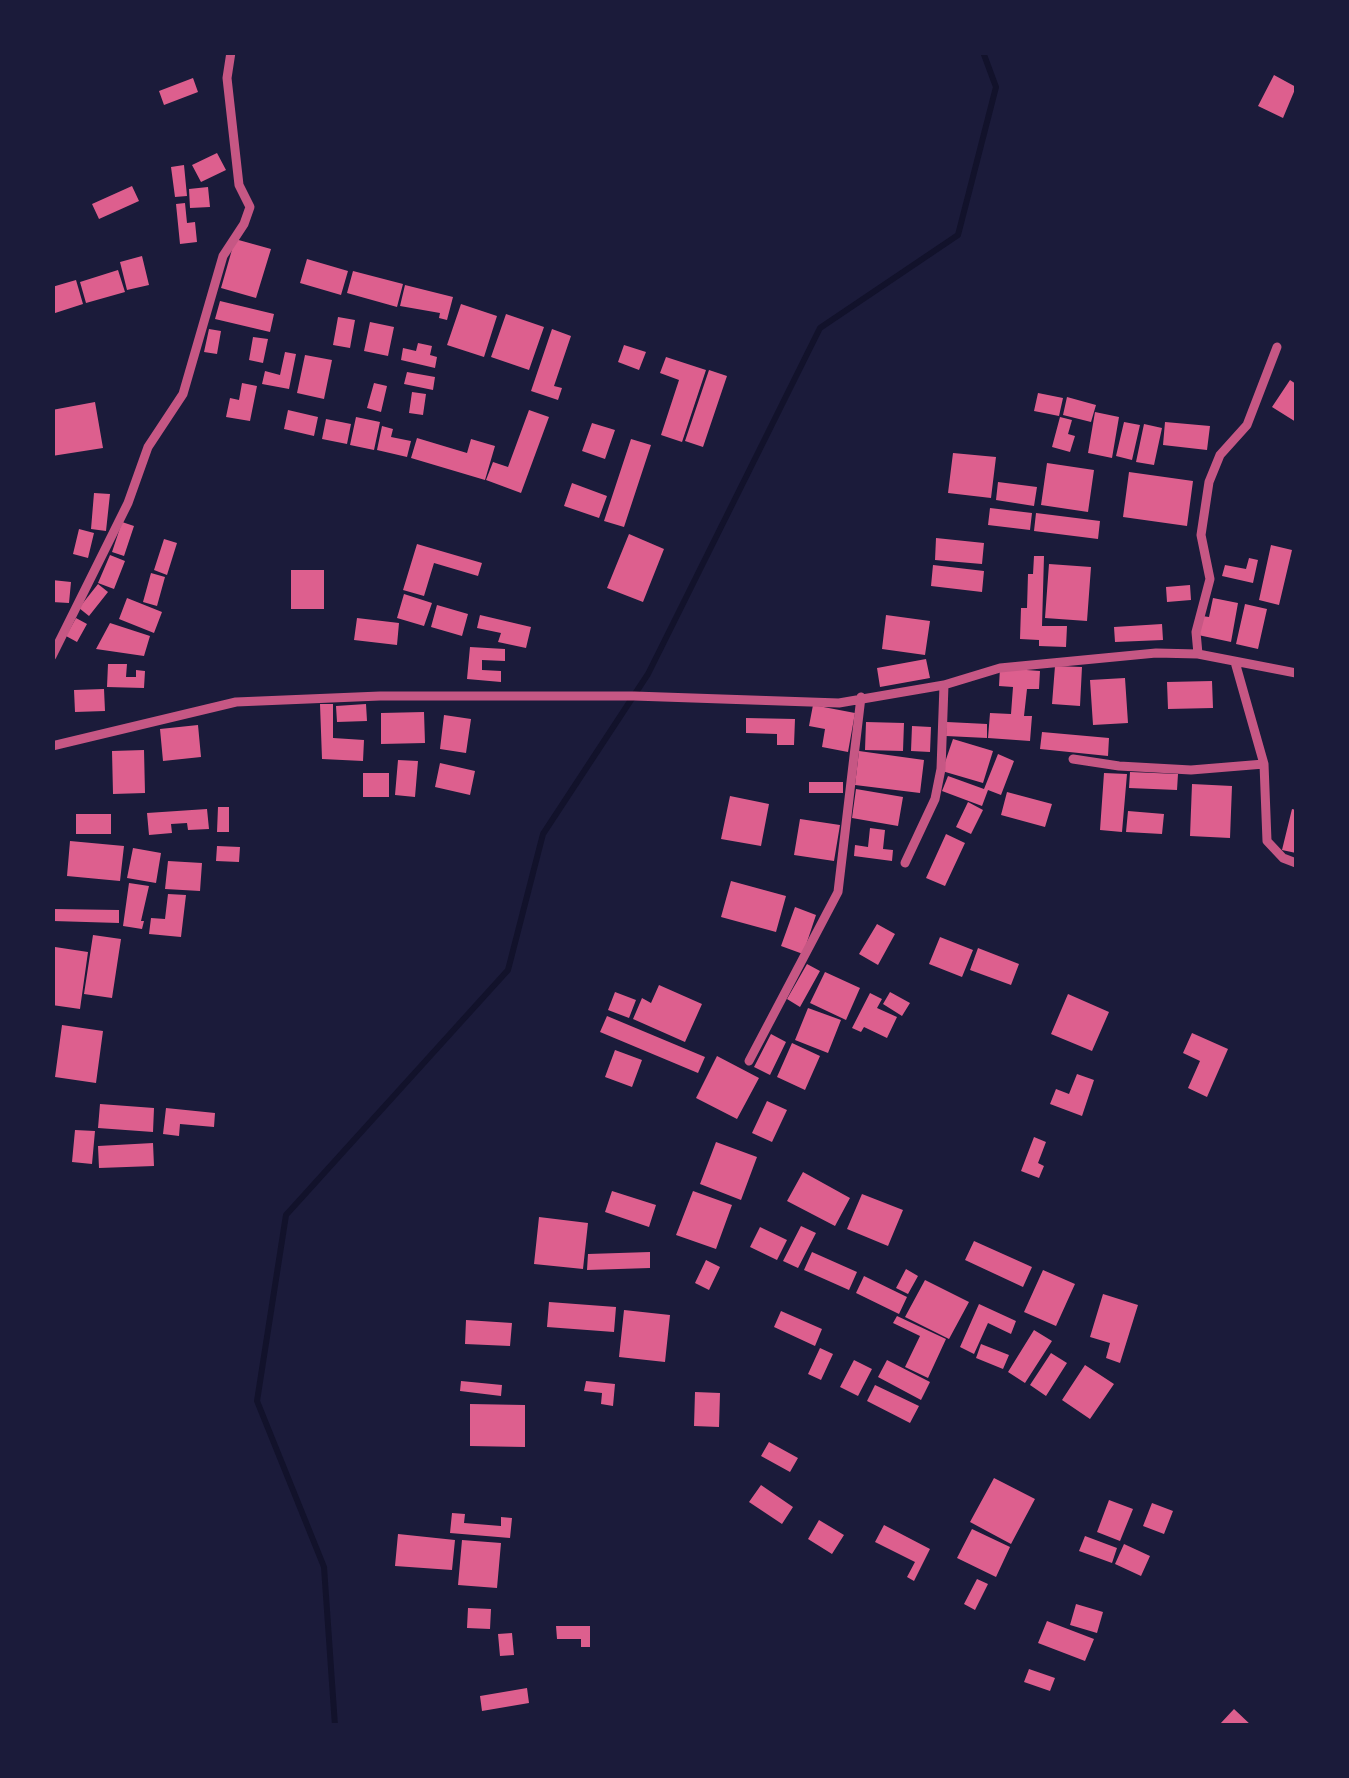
<!DOCTYPE html>
<style>
body{margin:0}
#map{position:relative;width:1349px;height:1778px;overflow:hidden;background:#1b1b3a;font-family:"Times New Roman",serif}
canvas{display:block}
.frame{position:absolute;inset:0;border:55px solid #1b1b3a;pointer-events:none}
</style>
<div id="map">
<canvas width="1349" height="1778"></canvas>
<div class="frame"></div>
</div>
<script>
const ctx = document.querySelector('canvas').getContext('2d');
ctx.lineJoin = 'round';
const shape = rows => new Path2D(rows.map(r => 'M' + r).join(''));
function trace(path, color, width, dash) { ctx.strokeStyle = color; ctx.lineWidth = width; ctx.lineCap = dash ? 'butt' : 'round'; ctx.setLineDash(dash || []); ctx.stroke(path); }
function fillPath(path, color) { ctx.fillStyle = color; ctx.fill(path, 'evenodd'); }
const stream = shape([
 [335,1726,324,1567,257,1401,286,1215,508,970,543,834,648,674,820,328,958,235,996,87,983,52]
]);
const building = shape([
 [1274,75,1296,87,1283,118,1258,106],
 [193,78,198,92,164,105,159,91],
 [217,153,226,170,201,182,192,165],
 [184,165,187,196,175,197,171,167],
 [132,186,139,201,99,219,92,204],
 [208,187,210,207,190,208,189,189],
 [185,203,187,223,195,222,197,242,180,244,176,204],
 [235,239,271,249,256,298,221,288],
 [142,256,149,285,127,290,120,262],
 [307,259,348,271,341,295,300,283],
 [118,270,125,292,86,303,80,282],
 [353,271,403,284,397,307,347,293],
 [76,280,83,304,52,314,52,287],
 [405,285,453,297,447,320,439,318,440,313,400,306],
 [220,301,274,314,270,332,215,319],
 [461,304,497,316,484,357,447,345],
 [506,314,544,327,529,370,491,357],
 [338,317,355,320,350,348,333,345],
 [370,322,394,327,388,356,364,351],
 [209,329,221,331,217,354,204,352],
 [552,329,571,336,554,386,562,388,558,400,531,391],
 [253,337,268,339,263,363,249,360],
 [418,343,432,346,430,355,437,357,435,368,401,360,403,348,416,351],
 [624,345,646,352,639,370,618,362],
 [285,352,296,354,289,389,262,384,265,371,280,375],
 [305,355,332,360,324,399,297,393],
 [666,357,706,370,682,442,661,435,679,380,660,373],
 [709,370,727,376,703,447,685,441],
 [407,372,435,377,433,390,404,384],
 [1290,380,1296,384,1296,422,1272,407],
 [242,383,257,386,250,421,226,417,230,398,239,400],
 [374,383,387,386,381,412,367,408],
 [412,392,426,394,423,415,409,413],
 [1038,393,1063,398,1059,416,1034,411],
 [1067,397,1096,405,1091,422,1063,415],
 [95,402,103,448,52,456,52,410],
 [288,410,318,417,314,436,284,429],
 [529,410,549,417,521,493,486,480,493,462,508,467],
 [1095,412,1119,417,1112,458,1088,453],
 [356,417,380,422,374,450,350,445],
 [1060,417,1072,420,1068,434,1075,436,1070,452,1052,447],
 [326,419,351,424,347,444,322,439],
 [1124,422,1140,425,1132,460,1116,456],
 [1165,422,1210,426,1207,450,1163,445],
 [592,423,615,430,605,459,582,451],
 [1144,424,1162,428,1154,465,1136,462],
 [382,426,393,429,391,437,411,441,407,457,377,450],
 [417,438,467,453,471,439,495,446,485,480,411,458],
 [631,439,651,445,624,527,604,521],
 [953,453,996,457,991,498,948,493],
 [1047,463,1094,470,1088,512,1041,505],
 [1129,472,1193,481,1187,526,1123,517],
 [998,482,1037,487,1034,506,996,500],
 [572,483,607,496,599,518,564,506],
 [94,493,110,494,106,531,91,529],
 [990,508,1032,513,1030,530,988,525],
 [1036,513,1100,521,1098,539,1034,531],
 [122,522,134,526,124,556,112,552],
 [79,529,94,533,88,558,73,554],
 [629,534,664,549,643,602,607,588],
 [936,538,984,543,982,564,935,560],
 [164,539,177,543,167,575,154,570],
 [417,544,482,563,478,576,434,563,424,596,403,590],
 [1271,545,1292,550,1279,605,1259,600],
 [110,555,125,561,114,589,98,583],
 [1034,556,1044,556,1042,626,1067,626,1066,647,1039,646,1039,640,1020,639,1021,608,1027,608,1028,574,1033,574],
 [1249,558,1258,560,1253,583,1222,576,1225,565,1246,569],
 [1049,564,1091,567,1087,621,1045,618],
 [933,565,984,571,982,592,931,586],
 [291,570,324,570,324,609,291,609],
 [151,573,165,577,157,606,143,602],
 [52,580,71,582,69,603,52,602],
 [98,584,108,592,89,616,79,608],
 [1190,585,1191,600,1167,602,1166,587],
 [404,594,432,603,424,626,397,618],
 [127,598,162,612,154,633,119,619],
 [1213,598,1238,603,1231,642,1198,635,1202,616,1209,617],
 [1245,604,1267,609,1258,649,1236,644],
 [437,605,468,614,462,636,431,627],
 [480,615,531,627,526,648,498,642,501,633,477,628],
 [886,615,930,621,925,655,882,649],
 [76,618,87,624,77,642,66,636],
 [357,618,399,623,397,645,354,640],
 [110,623,150,636,144,656,96,649],
 [1162,624,1163,640,1115,642,1114,627],
 [470,647,505,649,505,661,482,660,482,670,501,671,501,682,467,679],
 [926,659,930,678,880,687,877,668],
 [108,664,127,664,126,677,136,677,136,670,145,671,144,688,107,687],
 [1055,666,1082,667,1080,706,1052,704],
 [1000,668,1040,671,1039,689,1027,689,1024,716,1032,716,1030,741,988,738,990,713,1011,714,1013,687,999,686],
 [1125,678,1128,723,1093,725,1090,680],
 [1212,681,1213,708,1168,709,1167,682],
 [104,689,105,711,75,712,74,690],
 [320,704,333,704,333,738,364,740,363,761,322,759],
 [366,704,367,721,337,722,336,706],
 [813,705,855,713,848,752,822,747,825,729,809,726],
 [424,712,425,743,381,744,381,713],
 [444,715,471,719,466,753,440,749],
 [746,718,795,719,794,745,777,745,777,734,746,733],
 [866,722,904,723,903,751,865,750],
 [947,722,987,724,987,738,946,736],
 [198,725,201,757,163,761,160,729],
 [912,726,931,727,930,752,911,751],
 [1042,732,1109,738,1108,756,1040,749],
 [953,739,993,751,983,783,942,771],
 [144,750,145,793,113,794,112,751],
 [859,751,924,760,920,793,855,785],
 [998,754,1014,761,1001,795,988,790,982,806,942,791,948,776,984,789],
 [398,760,418,761,415,797,395,795],
 [440,763,475,771,470,795,435,787],
 [1130,772,1178,774,1177,790,1129,788],
 [363,773,389,773,389,797,363,797],
 [1104,773,1127,774,1122,832,1100,830],
 [809,782,843,782,843,793,809,793],
 [1192,784,1232,786,1230,838,1190,836],
 [856,789,903,797,898,826,852,818],
 [1007,792,1052,804,1045,827,1001,815],
 [730,796,769,804,761,846,721,839],
 [968,802,983,810,971,834,956,827],
 [218,807,229,807,229,832,217,832],
 [207,809,209,829,188,830,187,823,171,824,172,833,149,835,147,813],
 [1292,809,1296,810,1296,853,1282,850],
 [1128,811,1164,814,1162,834,1126,832],
 [76,814,111,814,111,834,76,834],
 [800,819,840,825,834,861,794,855],
 [870,828,885,830,883,849,893,850,892,861,854,856,855,845,868,847],
 [946,834,965,843,945,886,926,878],
 [70,841,124,846,120,881,67,876],
 [217,846,240,847,239,862,216,861],
 [133,848,161,853,156,883,127,878],
 [168,861,202,863,200,891,165,889],
 [731,881,786,896,776,932,721,917],
 [129,883,149,886,141,921,144,921,142,929,123,926],
 [168,894,186,895,181,937,149,934,151,918,165,919],
 [795,907,816,915,803,954,781,946],
 [53,909,119,910,119,923,53,921],
 [877,924,895,934,878,965,859,954],
 [93,935,121,939,112,998,84,994],
 [940,937,973,950,962,977,929,964],
 [55,947,88,952,80,1009,52,1005],
 [978,948,1019,964,1011,985,970,970],
 [807,964,820,971,800,1007,787,999],
 [825,972,860,988,846,1020,810,1003],
 [659,985,702,1004,685,1042,633,1019,642,998,651,1003],
 [615,992,636,1000,629,1018,608,1010],
 [890,992,910,1003,902,1016,883,1004],
 [870,993,882,999,877,1008,897,1017,887,1038,864,1027,861,1032,852,1028],
 [1068,994,1109,1012,1092,1051,1051,1034],
 [808,1008,841,1020,828,1053,795,1040],
 [607,1016,705,1057,698,1073,600,1032],
 [62,1025,103,1031,96,1083,55,1077],
 [1192,1033,1228,1049,1207,1097,1188,1088,1200,1061,1183,1053],
 [771,1034,786,1042,770,1075,754,1067],
 [792,1043,820,1056,805,1090,777,1077],
 [615,1050,642,1060,632,1087,605,1077],
 [717,1056,759,1078,737,1119,696,1098],
 [1077,1074,1094,1080,1082,1116,1050,1104,1056,1089,1069,1094],
 [767,1101,787,1110,772,1142,752,1133],
 [100,1104,154,1108,153,1132,98,1128],
 [166,1108,215,1113,214,1127,180,1124,179,1136,163,1134],
 [75,1130,95,1131,92,1164,72,1162],
 [1034,1137,1046,1142,1038,1163,1044,1166,1039,1178,1021,1171],
 [716,1142,757,1157,741,1200,700,1184],
 [153,1143,154,1166,99,1168,98,1146],
 [803,1172,850,1198,835,1226,787,1201],
 [612,1191,656,1205,649,1227,605,1212],
 [693,1191,732,1205,716,1249,676,1235],
 [862,1194,903,1210,888,1246,847,1229],
 [539,1217,588,1223,583,1269,534,1264],
 [801,1226,816,1233,798,1268,783,1261],
 [760,1227,787,1240,777,1260,750,1247],
 [974,1241,1032,1267,1023,1287,965,1260],
 [650,1252,650,1268,587,1270,588,1254],
 [812,1252,857,1272,849,1290,804,1270],
 [706,1260,720,1267,709,1290,695,1283],
 [906,1269,918,1276,908,1294,896,1288],
 [1043,1270,1075,1284,1056,1326,1024,1312],
 [864,1276,907,1297,899,1314,856,1293],
 [925,1280,969,1302,949,1339,905,1317],
 [1103,1294,1138,1305,1120,1363,1106,1358,1110,1343,1090,1337],
 [549,1302,616,1307,614,1332,547,1327],
 [979,1304,1016,1321,1011,1334,988,1323,974,1354,960,1347],
 [624,1310,670,1315,665,1362,619,1357],
 [781,1311,822,1329,815,1346,774,1327],
 [897,1316,946,1339,928,1378,905,1367,920,1336,893,1323],
 [466,1320,512,1323,510,1346,465,1344],
 [1034,1330,1052,1341,1025,1383,1008,1372],
 [981,1344,1009,1355,1003,1369,976,1358],
 [820,1348,833,1354,821,1380,808,1374],
 [1051,1353,1067,1363,1046,1396,1030,1385],
 [854,1360,872,1369,858,1396,840,1387],
 [887,1360,930,1382,921,1400,878,1377],
 [1085,1365,1114,1384,1090,1419,1062,1400],
 [461,1381,502,1385,501,1396,460,1391],
 [586,1381,615,1384,613,1406,601,1404,602,1393,584,1391],
 [875,1385,919,1406,910,1423,867,1401],
 [695,1392,720,1393,719,1427,694,1426],
 [470,1404,525,1405,525,1447,470,1446],
 [769,1442,798,1458,790,1472,761,1456],
 [994,1478,1035,1499,1011,1544,970,1522],
 [761,1485,793,1507,782,1524,749,1502],
 [1109,1500,1133,1509,1120,1541,1097,1532],
 [1152,1503,1173,1511,1164,1534,1143,1526],
 [452,1513,465,1514,464,1523,501,1526,501,1517,512,1518,510,1538,450,1533],
 [819,1520,844,1535,832,1554,808,1539],
 [884,1525,930,1549,914,1581,907,1577,915,1562,875,1542],
 [972,1529,1010,1547,996,1577,957,1558],
 [398,1534,455,1540,452,1570,395,1566],
 [1085,1536,1117,1548,1112,1563,1079,1551],
 [462,1540,501,1543,497,1588,458,1585],
 [1124,1544,1150,1556,1141,1576,1115,1564],
 [977,1579,988,1584,975,1610,964,1604],
 [1076,1604,1103,1612,1097,1633,1070,1625],
 [468,1608,491,1609,490,1629,467,1628],
 [1047,1621,1094,1639,1085,1661,1038,1643],
 [556,1626,590,1626,590,1647,581,1647,581,1639,557,1639],
 [512,1633,514,1655,500,1656,498,1634],
 [1029,1669,1055,1678,1050,1691,1024,1682],
 [527,1688,529,1703,482,1711,480,1696],
 [1234,1709,1252,1726,1220,1724]
]);
const minor = shape([
 [1277,347,1247,425,1220,455,1209,482,1201,535,1210,579,1196,632,1198,654,1296,673],
 [52,656,128,503,148,447,183,394,223,256,244,224,250,207,239,185,227,78,231,52],
 [1235,662,1264,764,1267,841,1283,858,1296,863],
 [52,746,236,702,380,696,634,696,839,703,944,685,1000,668,1156,653,1198,654],
 [1073,759,1119,766,1191,770,1264,764],
 [905,863,935,799,941,769,944,685],
 [749,1061,838,892,861,697]
]);
trace(stream, '#12122b', 6);
fillPath(building, '#dd5f8e');
trace(minor, '#c65784', 9);
</script>
